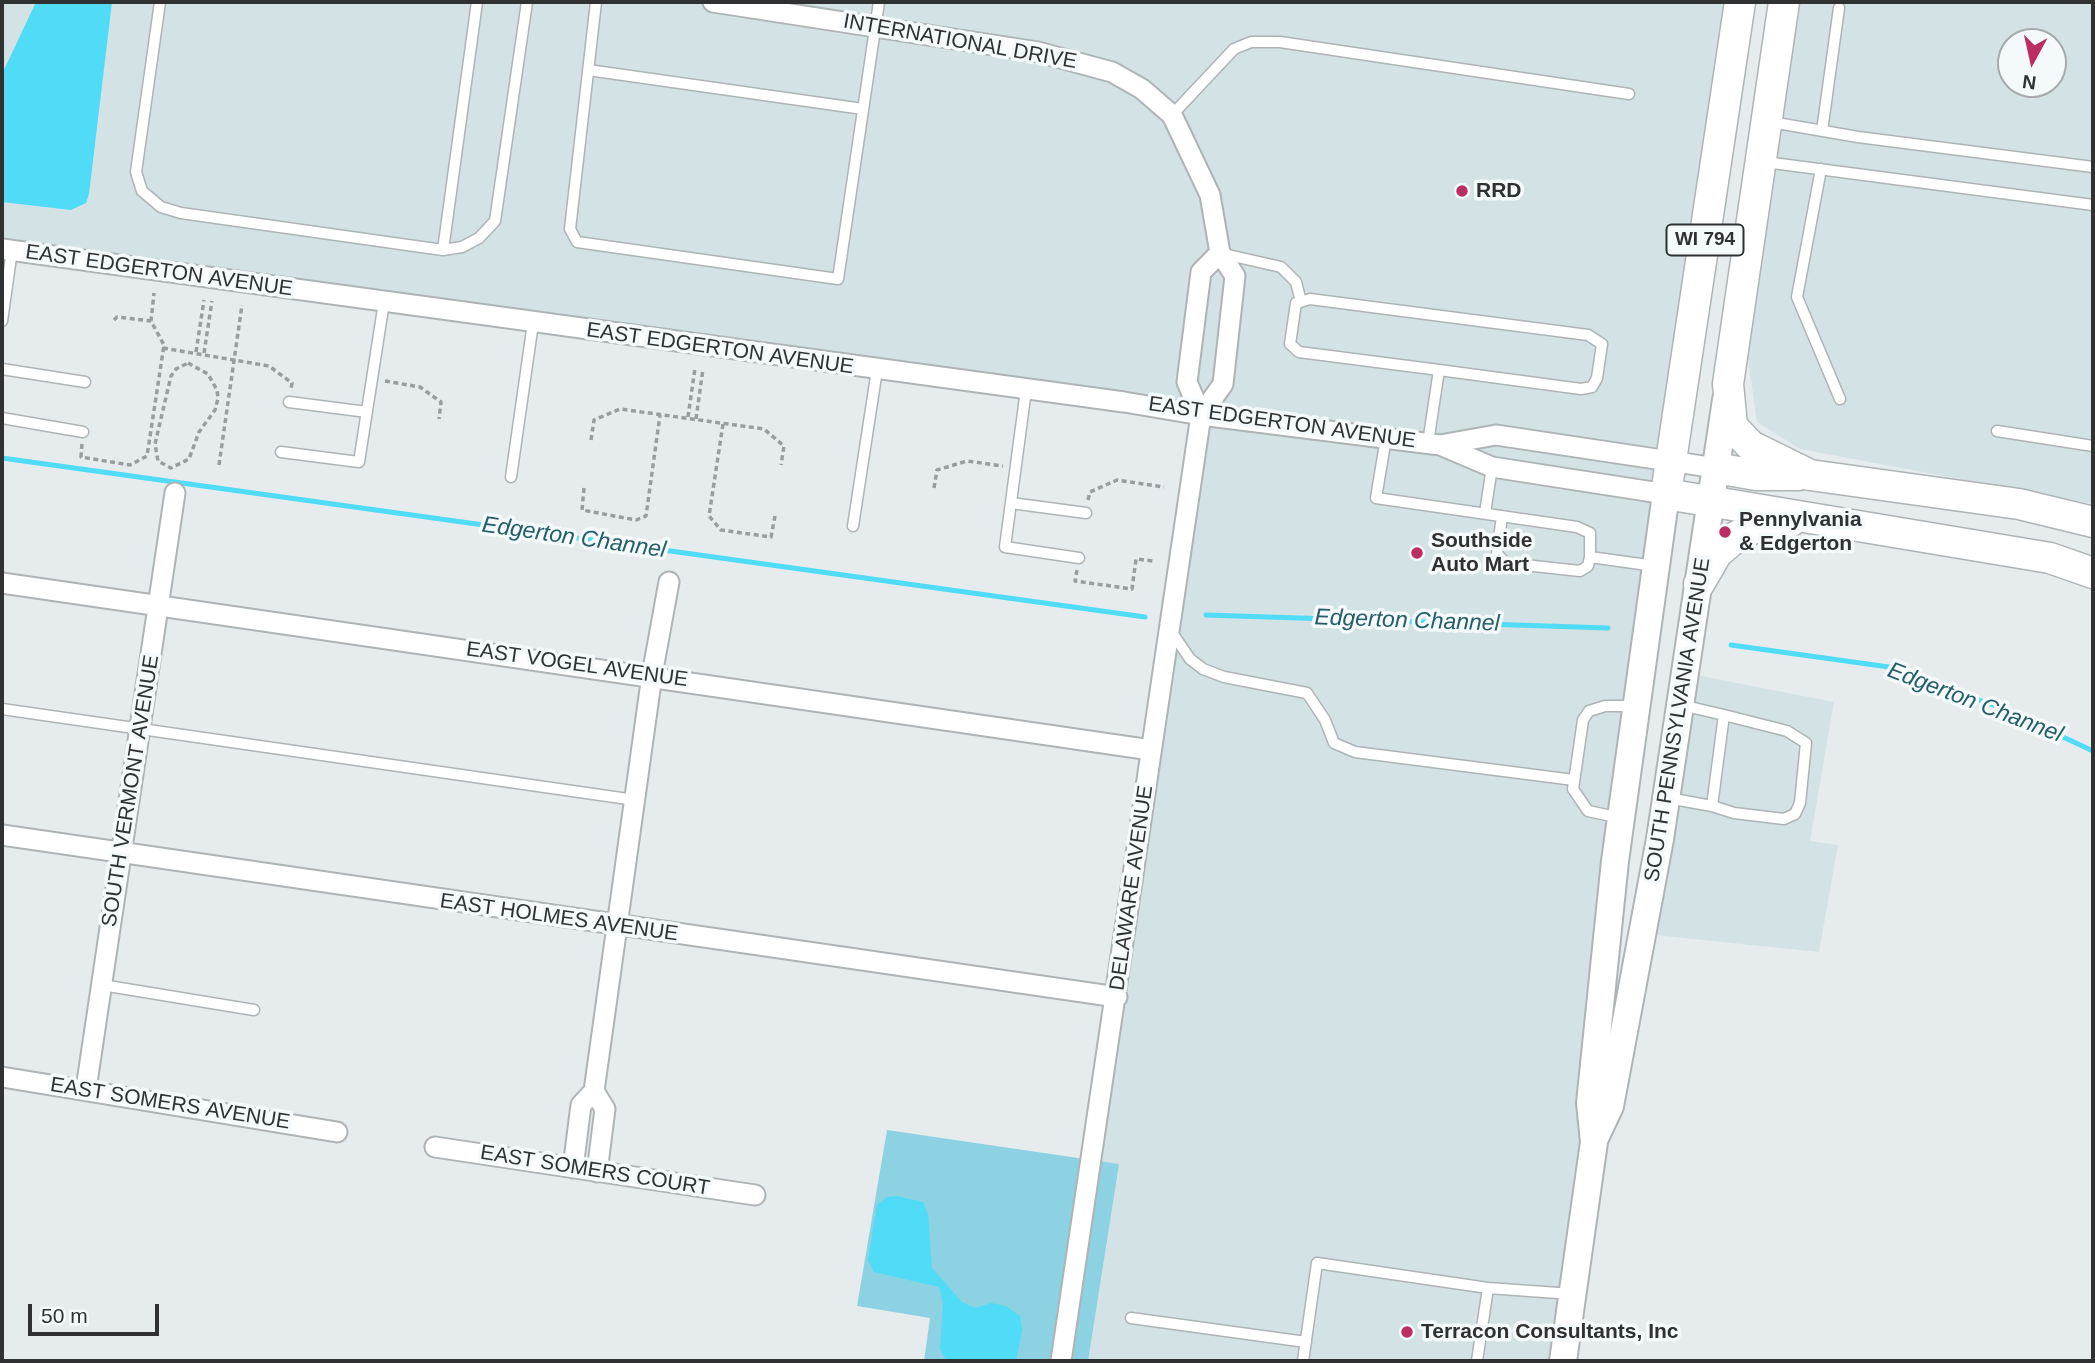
<!DOCTYPE html>
<style>
body{margin:0}
#map{position:relative;width:2095px;height:1363px;overflow:hidden;background:#e6ecee;font-family:Arial,sans-serif}
canvas{display:block}
.frame{position:absolute;inset:0;border:4px solid #2f3132;pointer-events:none}
.north{position:absolute;left:1997px;top:28px;width:70px;height:70px;box-sizing:border-box;background:#f4fafb;border:2px solid #a5aaab;border-radius:50%;rotate:188deg;font-size:19px;font-weight:700;line-height:28px;text-align:center;color:#2f3132}
.north::after{content:'';display:block;margin:auto;width:24px;height:32px;background:#bb2e62;clip-path:polygon(50% 0,100% 100%,50% 72%,0 100%)}
.scale{position:absolute;left:28px;top:1304px;width:131px;height:32px;box-sizing:border-box;border:4px solid #2f3132;border-top:0;padding-left:9px;font-size:21px;line-height:24px;white-space:nowrap;color:#2f3132;-webkit-text-stroke:5px #f4fafb;paint-order:stroke}
</style>
<div id="map">
<canvas width="2095" height="1363"></canvas>
<div class="frame"></div>
<div class="north">N</div>
<div class="scale">50 m</div>
</div>
<script>
const ctx = document.querySelector('canvas').getContext('2d');
ctx.lineJoin = 'round';
function fillPath(path, color) { ctx.fillStyle = color; ctx.fill(path, 'evenodd'); }
const shape = rows => new Path2D(rows.map(r => 'M' + r).join(''));
function trace(path, color, width, dash) { ctx.strokeStyle = color; ctx.lineWidth = width; ctx.lineCap = dash ? 'butt' : 'round'; ctx.setLineDash(dash || []); ctx.stroke(path); }
function write(font, color, halo, rows, align = 'center') {
  ctx.font = font + ' Arial,sans-serif'; ctx.lineWidth = 7; ctx.setLineDash([]); ctx.textBaseline = 'middle'; ctx.strokeStyle = halo; ctx.fillStyle = color; for (const [text, x, y, turn = 0] of rows) {
    ctx.save(); ctx.translate(x, y); ctx.rotate((+turn || 0) * Math.PI / 180); ctx.textAlign = isNaN(turn) ? turn : align; if (halo) ctx.strokeText(text, 0, 0); ctx.fillText(text, 0, 0); ctx.restore();
  }
}
const built = shape([
 [2,2,1740,2,1562,1361,1045,1361,1093,1160,1200,415,2,249],
 [1795,2,2093,2,2093,504,1800,449,1757,422,1746,346],
 [2011,42,2053,42,2053,84,2011,84],
 [1696,675,1834,702,1810,841,1838,845,1819,952,1655,935]
]);
const green = shape([
 [887,1130,1119,1164,1088,1361,924,1361,930,1318,857,1306]
]);
const water = shape([
 [36,2,112,2,89,194,86,203,71,210,2,202,2,74],
 [897,1196,923,1202,928,1214,932,1268,962,1302,975,1308,991,1303,1006,1306,1020,1316,1022,1330,1016,1361,946,1360,940,1349,943,1303,939,1287,874,1272,868,1260,877,1205,887,1197]
]);
const stream = shape([
 [2,458,1145,617],
 [1206,615,1608,628],
 [1731,645,1889,667,2001,708,2093,751]
]);
const path = shape([
 [114,320,117,317,151,321],
 [163,348,269,366,292,383,291,389],
 [196,352,204,300],
 [204,353,212,301],
 [188,363,208,374,217,390,218,398,215,410,199,432,189,459,171,468,158,461,155,444,171,376,176,369,188,363],
 [385,381,420,387,441,402,439,419],
 [688,417,695,368],
 [696,419,703,369],
 [723,424,709,516,721,530,771,537,775,516],
 [591,440,594,420,620,409,764,429,784,446,781,465],
 [82,444,81,457,130,465,147,456,164,345,151,321,154,293],
 [219,465,242,305],
 [584,488,582,510,636,520,646,516,660,415],
 [934,488,937,470,967,461,1003,466],
 [1088,500,1090,492,1117,480,1164,487],
 [1077,570,1075,581,1132,589,1136,559,1153,561]
]);
const lane = shape([
 [160,2,136,172,142,191,161,207,181,213,443,250,462,247,479,238,495,221,527,2],
 [596,2,570,229,577,242,838,279,879,2],
 [588,70,863,109],
 [1172,115,1234,49,1251,42,1280,42,1629,94],
 [1771,122,1858,137,2093,167],
 [1822,131,1839,8],
 [1765,162,2093,205],
 [1821,169,1797,297,1840,399],
 [443,250,477,2],
 [1224,254,1281,267,1296,282,1301,302],
 [2,321,12,250],
 [2,369,85,382],
 [1026,390,1005,547,1079,558],
 [289,402,367,412],
 [2,418,83,432],
 [1997,431,2093,446],
 [1386,438,1376,498,1577,527,1590,533,1590,557,1655,566],
 [1428,443,1439,370,1581,389,1592,387,1597,378,1602,344,1588,335,1310,299,1296,303,1290,344,1299,352,1439,370],
 [281,452,359,462,384,302],
 [511,477,533,323],
 [1011,503,1086,513],
 [1485,513,1492,467],
 [1502,516,1497,554,1506,563,1580,571,1588,566,1590,557],
 [853,526,877,370],
 [1171,631,1190,659,1203,669,1224,677,1307,693,1325,720,1334,743,1355,752,1574,780],
 [2,709,635,800],
 [1668,798,1712,806,1724,715,1681,705],
 [1712,806,1734,813,1784,819,1795,814,1800,803,1806,743,1787,731,1724,715],
 [1621,818,1588,811,1573,789,1583,720,1589,711,1605,706,1635,706],
 [102,985,254,1010],
 [1488,1288,1572,1294],
 [1131,1318,1306,1342],
 [1303,1361,1317,1263,1488,1288,1477,1361]
]);
const street = shape([
 [713,2,1038,52,1112,72,1142,89,1172,115,1210,195,1220,253,1235,276,1223,384,1201,415,1061,1361],
 [2,249,1124,402,1201,415,1440,445,1492,467,1666,494],
 [1201,415,1187,382,1201,272,1220,253],
 [1440,445,1496,435,1716,468],
 [2,583,1151,750],
 [2,835,1117,997],
 [2,1077,337,1132],
 [86,1089,175,493],
 [594,1091,605,1109,597,1172],
 [435,1147,755,1195],
 [573,1168,581,1105,594,1091,652,675,669,582]
]);
const secondary = shape([
 [1594,1140,1610,1106,1660,839,1726,400],
 [1563,1361,1594,1142,1590,1103,1615,861,1666,494]
]);
const primary = shape([
 [1740,2,1666,494,2050,558,2093,573],
 [1784,2,1728,384,1732,426,1751,446,1810,475,2019,504,2093,522],
 [1716,468,1756,475,1799,475],
 [1699,584,1717,553,1737,536,1765,523,1791,521]
]);
const markers = [
 [1462,191,7,"#bb2e62"],
 [1725,532,7,"#bb2e62"],
 [1417,553,7,"#bb2e62"],
 [1407,1332,7,"#bb2e62"]
];
const shields = [
 [1705,240,77]
];
const shieldNames = [
 ["WI 794",1705,240]
];
const streetNames = [
 ["INTERNATIONAL DRIVE",960,42,10],
 ["EAST EDGERTON AVENUE",159,271,8],
 ["EAST EDGERTON AVENUE",720,349,8],
 ["EAST EDGERTON AVENUE",1282,423,8],
 ["EAST VOGEL AVENUE",577,665,8],
 ["SOUTH PENNSYLVANIA AVENUE",1678,720,-81],
 ["SOUTH VERMONT AVENUE",131,791,-81],
 ["DELAWARE AVENUE",1132,888,-82],
 ["EAST HOLMES AVENUE",559,918,8],
 ["EAST SOMERS AVENUE",170,1104,9],
 ["EAST SOMERS COURT",595,1171,9]
];
const poiNames = [
 ["RRD",1476,191],
 ["Pennylvania",1739,520],
 ["& Edgerton",1739,544],
 ["Southside",1431,541],
 ["Auto Mart",1431,565],
 ["Terracon Consultants, Inc",1421,1332]
];
const waterNames = [
 ["Edgerton Channel",574,538,8],
 ["Edgerton Channel",1407,621,2],
 ["Edgerton Channel",1975,703,21]
];
fillPath(built, '#d3e2e5');
fillPath(green, '#8cd2e2');
fillPath(water, '#50dbf6');
trace(stream, '#50dbf6', 5);
trace(lane, '#aeb4b5', 13);
trace(street, '#aeb4b5', 23);
trace(secondary, '#aeb4b5', 30);
trace(primary, '#aeb4b5', 33);
trace(path, '#999d9f', 3.5, [5, 3.5]);
trace(lane, '#fff', 10);
trace(street, '#fff', 19);
trace(secondary, '#fff', 26);
trace(primary, '#fff', 30);
for (const [x, y, r, color] of markers) { const dot = new Path2D(); dot.arc(x, y, r, 0, 2 * Math.PI); ctx.fillStyle = color; ctx.fill(dot); trace(dot, '#f4fafb', 2.5); }
for (const [x, y, w] of shields) { const box = new Path2D(); box.roundRect(x - w / 2, y - 15.5, w, 31, 5); ctx.fillStyle = '#f4fafb'; ctx.fill(box); trace(box, '#2f3132', 2); }
write('bold 19px', '#2f3132', null, shieldNames);
write('21px', '#2f3132', '#f4fafb', streetNames);
write('bold 21px', '#2f3132', '#f4fafb', poiNames, 'left');
write('italic 23px', '#255d69', '#f4fafb', waterNames);
</script>
